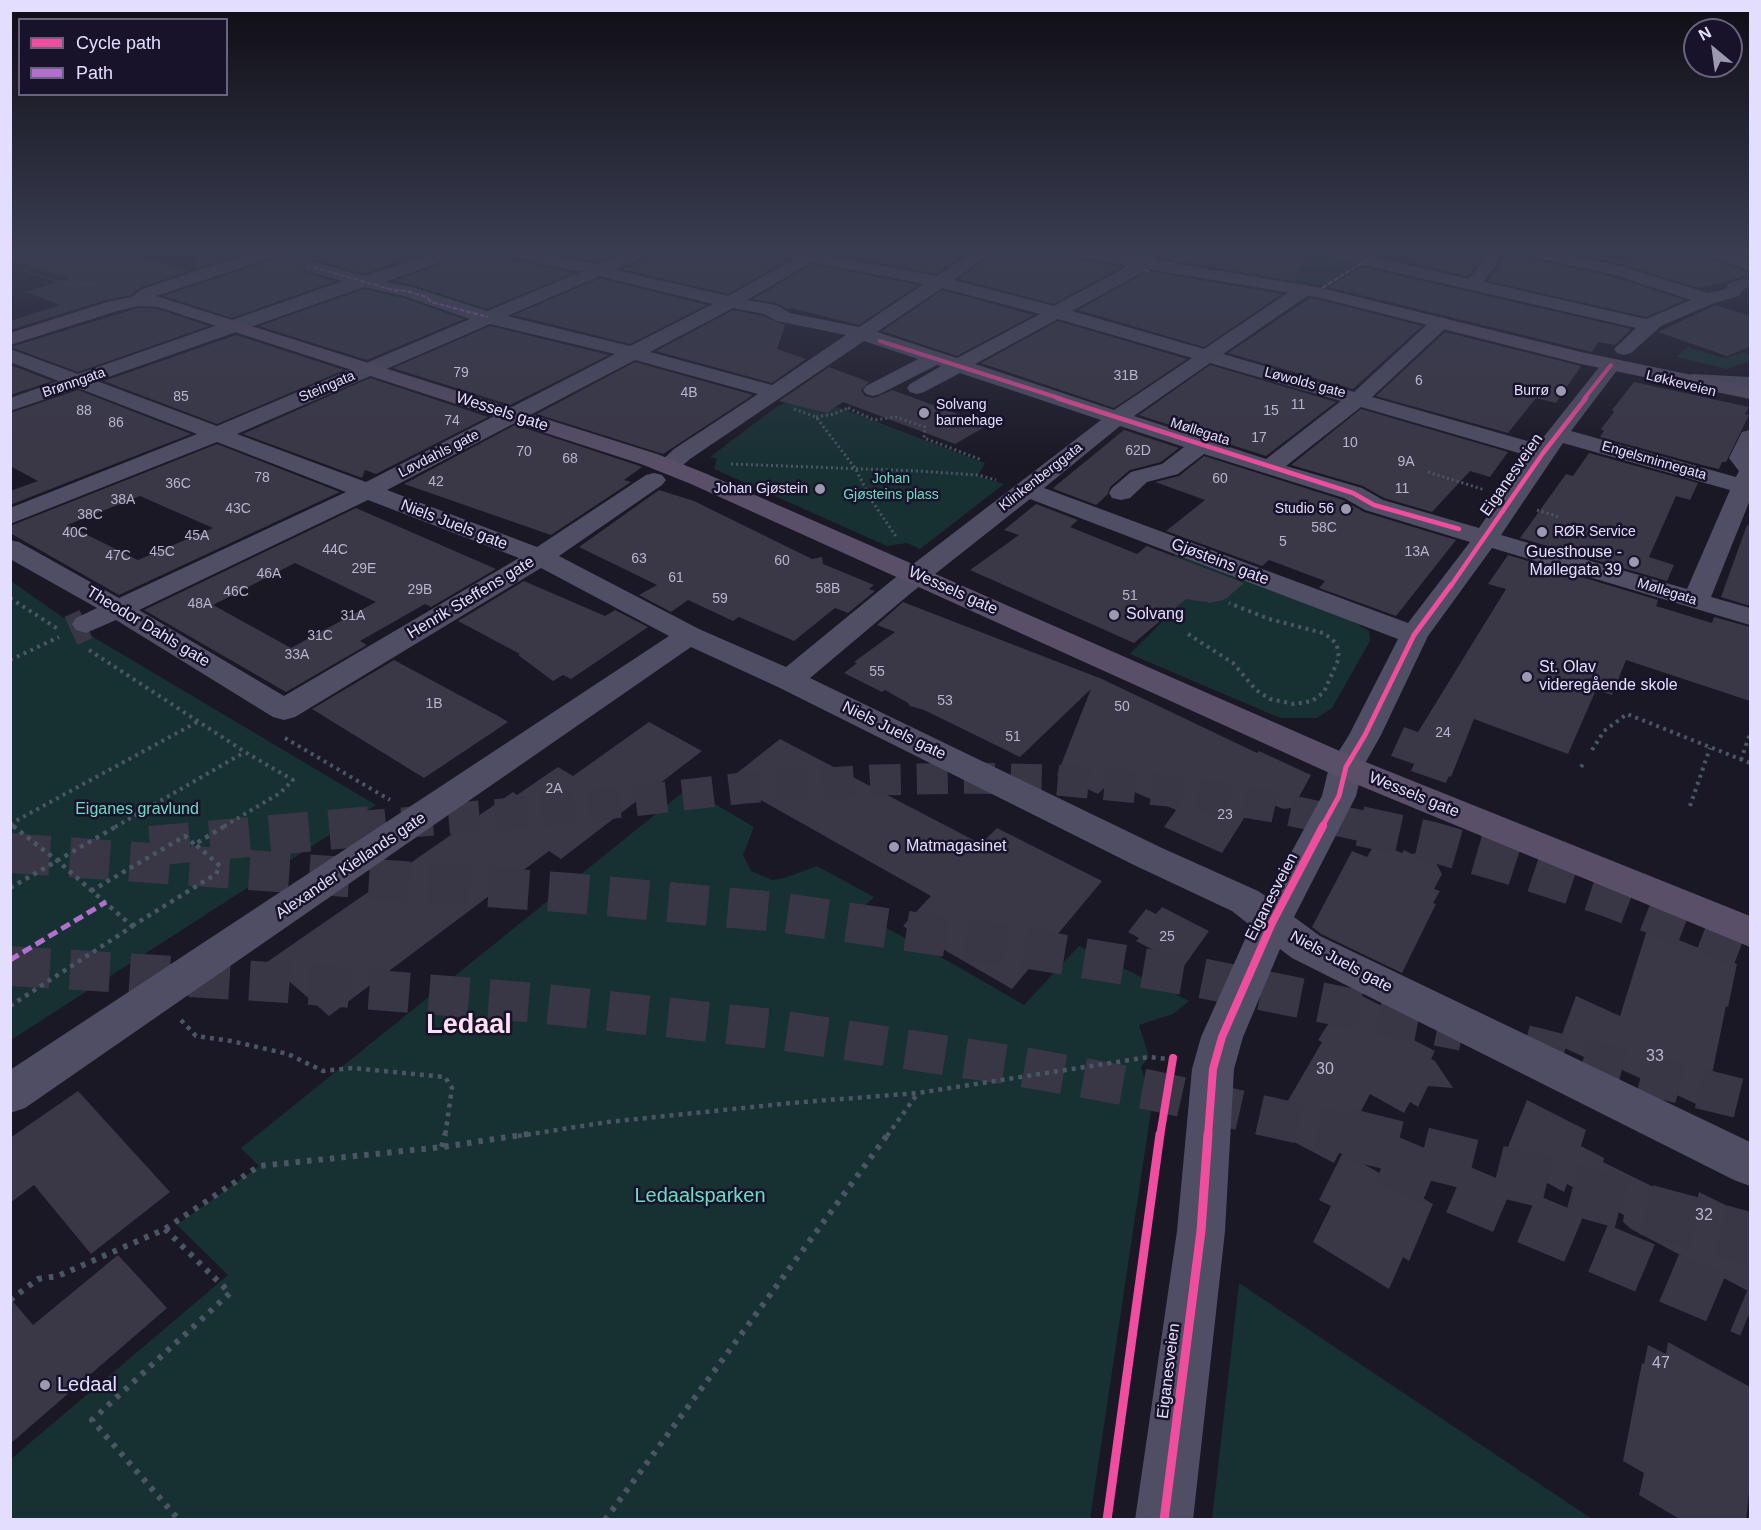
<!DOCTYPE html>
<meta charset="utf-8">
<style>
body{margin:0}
#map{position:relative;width:1761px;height:1530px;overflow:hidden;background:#1b1825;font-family:Arial,sans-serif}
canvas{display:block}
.frame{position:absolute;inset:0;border:12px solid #e3defd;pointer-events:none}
.legend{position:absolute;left:18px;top:18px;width:210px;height:78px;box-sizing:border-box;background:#18132a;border:2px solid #69647e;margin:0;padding:8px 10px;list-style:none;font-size:18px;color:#e3defd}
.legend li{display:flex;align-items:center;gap:12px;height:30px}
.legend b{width:30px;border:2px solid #69647e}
.north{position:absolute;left:1683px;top:18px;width:60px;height:60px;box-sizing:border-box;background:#18132a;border:2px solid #69647e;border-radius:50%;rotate:331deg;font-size:16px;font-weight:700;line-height:24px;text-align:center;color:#e3defd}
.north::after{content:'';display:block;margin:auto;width:21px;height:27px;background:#9d99b1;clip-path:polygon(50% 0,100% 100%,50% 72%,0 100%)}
</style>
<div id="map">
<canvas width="1761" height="1530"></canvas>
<div class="frame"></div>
<ul class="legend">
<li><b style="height:8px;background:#ef4d9e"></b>Cycle path</li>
<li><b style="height:8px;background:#b36fd0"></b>Path</li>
</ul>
<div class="north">N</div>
</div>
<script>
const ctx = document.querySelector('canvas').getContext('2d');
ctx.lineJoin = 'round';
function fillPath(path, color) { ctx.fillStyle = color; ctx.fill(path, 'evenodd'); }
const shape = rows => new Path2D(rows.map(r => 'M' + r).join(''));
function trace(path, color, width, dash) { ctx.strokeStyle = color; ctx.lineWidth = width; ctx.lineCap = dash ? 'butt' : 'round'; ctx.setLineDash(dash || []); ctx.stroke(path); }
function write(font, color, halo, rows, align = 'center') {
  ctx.font = font + ' Arial,sans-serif'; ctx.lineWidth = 5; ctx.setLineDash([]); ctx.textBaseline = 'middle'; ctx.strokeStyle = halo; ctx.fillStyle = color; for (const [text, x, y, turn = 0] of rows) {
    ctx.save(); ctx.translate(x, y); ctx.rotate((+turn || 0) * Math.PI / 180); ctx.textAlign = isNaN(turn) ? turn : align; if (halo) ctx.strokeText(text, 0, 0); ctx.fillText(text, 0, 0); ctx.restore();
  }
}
const green = shape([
 [1307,254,1364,263,1329,286,1292,281],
 [1688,347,1722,358,1745,352,1750,354,1750,361,1727,369,1676,357],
 [787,402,826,413,837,407,843,409,985,463,978,476,1004,484,920,549,907,543,887,546,714,469,717,459,710,457,775,408],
 [1177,553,1354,622,1369,631,1370,641,1332,708,1317,718,1280,718,1130,654,1187,597,1206,603,1217,602,1233,593,1162,563],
 [11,581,78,628,376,805,11,1040],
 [688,788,754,827,743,855,751,871,772,880,784,878,817,866,874,897,860,910,866,917,948,961,1024,1005,1079,946,1189,1001,1173,1014,1139,1025,1149,1057,1141,1067,1152,1104,1090,1519,11,1519,11,1459,228,1275,177,1225,259,1166,241,1148],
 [1239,1283,1592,1519,1212,1519]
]);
const building = shape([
 [10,252,138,252,139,256,190,271,141,287,131,295,106,300,10,330,10,321,60,305,26,292,69,278,10,260],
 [198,252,245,252,196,269],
 [281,252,424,252,365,274,314,260,307,261,302,267,305,272,335,281,232,318,163,296,278,258],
 [451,252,505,252,508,258,573,273,487,309,413,285,394,281,439,265],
 [551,252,619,252,598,262],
 [651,252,785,252,787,260,728,294,622,269,648,258],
 [828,252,967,252,936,274],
 [994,252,1066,252,1076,259,1121,267,1054,304,959,279],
 [1164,252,1311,252,1292,281,1159,258],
 [1405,252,1483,252,1484,256,1468,276,1422,266],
 [1503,252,1525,253,1529,258,1614,277,1685,300,1646,317,1488,281,1504,257],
 [1572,252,1583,252,1632,263,1633,252,1704,252,1707,258,1750,273,1750,278,1742,277,1699,288,1621,264],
 [812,264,918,285,859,325,791,308,790,310,776,303,753,299],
 [1362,267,1631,329,1615,345,1598,342,1592,352,1328,287],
 [1148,271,1282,294,1204,347,1078,310],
 [600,278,610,281,707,305,630,344,514,315],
 [364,289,403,298,464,319,367,360,259,326],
 [942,290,1034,315,957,356,882,331],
 [1310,298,1321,300,1422,326,1353,389,1228,353],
 [1715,305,1750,316,1750,347,1727,356,1658,332],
 [138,308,158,309,209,326,78,372,11,347],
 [733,310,763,316,785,325,777,349,806,359,772,383,656,351],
 [1058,321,1187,359,1114,408,981,363],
 [490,326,609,355,510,405,393,368],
 [1445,332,1581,366,1556,403,1536,398,1508,433,1376,396],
 [236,335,344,370,217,424,104,381],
 [635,362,753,395,663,454,537,414],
 [10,365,52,381,10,395],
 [1210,365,1336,402,1266,456,1139,415],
 [829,367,869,382,861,390,865,396,874,398,892,390,988,425,955,444,843,402,827,413,779,401],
 [370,378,488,417,376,474,365,470,362,478,243,434],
 [1634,382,1749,407,1745,414,1749,415,1726,462,1722,462,1719,469,1706,466,1600,437,1604,431,1601,429,1614,412,1612,410],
 [78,390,191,434,10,505,10,491,38,481,10,466,10,413],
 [1361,409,1508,452,1490,477,1470,471,1432,512,1384,498,1363,486,1291,465],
 [515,425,640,466,642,467,624,480,631,482,551,535,404,484],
 [1124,430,1179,448,1161,462,1130,470,1111,486,1107,495,1096,505,1054,489,1053,488],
 [217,444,340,492,119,595,10,533,10,526],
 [140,496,213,528,138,560,67,525],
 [1589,453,1698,483,1690,500,1676,496,1649,557,1674,565,1667,581,1520,538,1566,474,1573,476],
 [1204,456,1343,500,1364,512,1456,540,1396,616,1319,588,1325,581,1269,560,1262,566,1166,531,1205,500,1155,482,1179,476],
 [659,490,694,501,812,559,822,557,823,564,874,585,869,589,875,591,848,613,835,608,794,641,739,617,733,621,688,600,671,612,639,595,657,585,579,547],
 [1036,504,1078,520,1070,527,1137,554,1147,546,1244,583,1227,598,1220,601,1210,603,1186,599,1134,643,970,570,1019,535,1004,530],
 [356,508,496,569,431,607,425,604,360,641,367,645,286,692,144,610],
 [295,563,376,602,291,648,213,605],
 [1747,525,1750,526,1750,606,1721,597],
 [1508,555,1658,600,1656,606,1712,623,1714,617,1750,627,1750,701,1626,660,1612,695,1596,690,1568,754,1474,719,1451,777,1449,776,1446,783,1411,771,1414,764,1391,756,1404,727,1418,732,1506,589,1488,584],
 [524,581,605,616,615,610,648,627,571,679,563,675,553,681,518,655,520,654,458,621],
 [903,602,1102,679,1257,753,1259,751,1311,775,1293,808,1283,809,1264,801,1260,807,1253,804,1222,853,1164,827,1176,810,1125,788,1123,791,1108,784,1098,794,1057,775,1091,689,1020,757,924,710,910,706,908,703,885,690,882,692,844,673,857,663,854,662,895,632,877,625],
 [394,660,500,717,508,722,424,778,312,709],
 [649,722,702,751,561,859,549,851,329,1016,267,962,513,792,517,795,558,767,573,776],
 [780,739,981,844,997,828,1102,881,1012,989,903,926,931,896,727,781],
 [1376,842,1402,853,1404,850,1412,854,1423,852,1432,856,1442,874,1434,889,1440,891,1433,903,1436,904,1402,973,1321,934,1312,927,1352,851,1367,857],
 [1162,907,1209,931,1184,966,1136,941,1139,938,1128,932,1146,909,1156,914],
 [1647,930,1666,937,1667,935,1737,964,1728,1007,1726,1006,1705,1108,1596,1058,1595,1062,1558,1045,1576,996,1620,1016],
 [1362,996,1386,1008,1379,1022,1435,1051,1431,1059,1435,1061,1453,1088,1428,1086,1418,1107,1410,1102,1404,1113,1370,1094,1334,1163,1260,1124,1274,1097,1286,1104,1322,1042,1318,1040,1332,1018,1344,1024],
 [78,1091,170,1192,91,1254,34,1185,10,1203,10,1138],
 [1527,1100,1586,1130,1581,1146,1604,1158,1603,1162,1686,1203,1686,1200,1696,1204,1699,1192,1750,1217,1750,1292,1631,1229,1623,1222,1624,1215,1567,1184,1564,1192,1503,1159],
 [1343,1152,1433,1204,1409,1261,1403,1257,1389,1289,1313,1242,1331,1206,1319,1200],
 [118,1255,167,1308,10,1444,10,1298,33,1325],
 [1668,1342,1750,1387,1750,1484,1746,1520,1681,1520,1639,1495,1644,1473,1623,1461,1642,1363,1644,1364,1648,1345,1666,1354]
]);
const minorTunnelFar1 = shape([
 [1238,252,1242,252]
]);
const minorTunnel = shape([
 [71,631,86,624]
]);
const highwayTunnelFar2 = shape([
 [355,827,581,807,744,788,873,780,972,778,1056,780,1180,792,1274,807,1367,827]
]);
const highwayTunnelFar1 = shape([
 [1360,826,1429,841,1509,864,1609,897,1750,951],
 [150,846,372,826],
 [10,853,571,893,777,912,1024,948,1196,977,1463,1031],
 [10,966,288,983,537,1003,772,1029,1023,1067,1150,1090,1354,1136],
 [1525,1045,1750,1101]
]);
const highwayTunnel = shape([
 [1348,1134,1567,1188,1750,1238],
 [1385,1159,1750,1312]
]);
const pathFar4 = shape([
 [1653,252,1691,260],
 [10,267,72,285,101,283],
 [23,271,84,252]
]);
const pathFar3 = shape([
 [848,408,874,420,896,417,925,427,924,438,982,460],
 [794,409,816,417,855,468,872,501,897,538],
 [816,417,834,414,850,407],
 [731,464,918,471,978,475,996,480],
 [1428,472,1485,490],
 [1537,510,1559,517]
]);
const pathFar2 = shape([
 [10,598,58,629],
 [1188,634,1233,663,1256,690,1270,699,1294,704,1312,701,1324,692,1339,658,1337,645,1332,639,1323,633,1269,619,1229,603],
 [89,650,245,752,293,780,280,793,223,827],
 [10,660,59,637],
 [285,738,390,800],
 [1592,750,1604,731,1627,714,1750,763],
 [1741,760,1750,733],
 [1581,767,1585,761],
 [1690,806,1710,748],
 [10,824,199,721],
 [11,824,15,827],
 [115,827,245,752]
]);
const pathFar1 = shape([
 [13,826,59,862,132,926],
 [10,888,117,826],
 [91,891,185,836,196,846],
 [132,926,216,874,220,866,195,844,225,826],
 [10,1006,133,926],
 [181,1020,196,1036,231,1041,288,1054,323,1071,352,1068,445,1077,452,1088,445,1136],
 [518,1136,608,1122,791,1103,918,1093,1149,1057,1178,1060],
 [887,1136,918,1093]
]);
const path = shape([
 [442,1147,445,1134],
 [165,1229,230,1293,92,1420,179,1520],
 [10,1300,38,1279,58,1276,165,1229,259,1166,442,1147,528,1134],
 [605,1520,888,1134]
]);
const minor = shape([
 [427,252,449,252,438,263,385,282,412,287,487,311,583,271,568,270,509,256,507,252,537,252,598,264,626,252,649,252,647,256,615,270,728,296,794,259,788,258,787,252,826,252,824,255,937,276,972,252,992,252,954,280,1054,306,1133,263,1144,252,1162,252,1145,271,1072,311,1204,349,1298,286,1304,285,1310,286,1313,290,1310,294,1223,354,1354,392,1433,319,1440,317,1447,319,1449,323,1447,327,1372,397,1538,444,1604,361,1611,359,1618,361,1621,365,1571,431,1736,477,1739,471,1729,458,1742,432,1750,430,1750,500,1711,597,1750,608,1750,625,1492,548,1428,636,1381,735,1363,767,1356,796,1294,917,1320,936,1750,1142,1750,1186,1734,1180,1292,958,1280,949,1243,1037,1234,1069,1225,1231,1193,1520,1135,1520,1177,1231,1192,1069,1201,1037,1251,926,1232,911,1136,866,778,687,691,647,25,1108,10,1113,10,1070,669,636,541,568,295,717,284,720,273,717,116,620,86,633,76,630,72,624,76,618,97,608,10,559,10,540,19,542,119,598,346,492,217,442,10,524,10,508,197,434,78,388,10,411,10,398,59,381,10,362,10,349,78,374,343,281,307,271,304,267,307,263,313,262,365,276,425,256,427,252],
 [812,262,924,284,859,327,790,313,776,305,747,300,812,262],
 [600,276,611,279,713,304,630,346,507,316,600,276],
 [364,287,404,296,470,319,217,426,97,381,364,287],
 [942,288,1040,314,957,358,877,332,942,288],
 [733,308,764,314,777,321,846,335,772,385,650,352,733,308],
 [1058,319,1192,358,1114,410,975,364,1058,319],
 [490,324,615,354,366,482,237,434,490,324],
 [864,341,918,359,866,386,863,390,866,394,873,396,880,394,937,365,941,366,910,384,907,388,910,392,917,394,924,392,960,373,1101,420,891,581,786,667,699,629,559,556,662,485,666,480,662,475,654,473,646,475,537,547,387,490,635,360,758,394,674,449,656,466,660,471,668,473,676,471,690,459,864,341],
 [1210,363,1341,401,1266,459,1134,416,1210,363],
 [1361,407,1529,456,1479,528,1383,500,1362,488,1286,466,1361,407],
 [1120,426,1184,447,1162,464,1131,472,1112,488,1109,493,1112,498,1121,500,1130,498,1147,482,1178,474,1204,454,1344,498,1365,510,1470,542,1408,623,1044,488,1120,426],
 [1563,443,1730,490,1687,589,1501,535,1563,443],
 [1030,499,1398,639,1349,735,1329,767,1322,796,1267,897,1258,891,1162,848,810,678,911,593,1030,499],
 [368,500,519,558,284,696,139,610,368,500],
 [1321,252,1353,252,1469,279,1486,256,1485,252,1501,252,1502,256,1484,282,1646,319,1691,300,1615,275,1529,256,1527,252,1560,252,1620,266,1708,293,1726,289,1729,283,1743,279,1749,280,1750,286,1743,290,1739,296,1714,303,1661,326,1631,353,1624,355,1617,353,1614,349,1636,328,1329,257,1321,252],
 [1706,252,1730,252,1750,260,1750,271,1708,256,1706,252],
 [1693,374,1750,377,1750,389,1686,384,1683,380,1686,376,1693,374]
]);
const major = shape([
 [253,252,279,252,277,256,156,296,657,454,707,474,1358,759,1750,916,1750,947,1334,775,691,484,641,464,158,307,138,306,117,311,10,345,10,333,107,302,132,297,142,289,253,252],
 [1068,252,1109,252,1321,288,1581,352,1750,387,1750,399,1581,364,1321,298,1076,257,1068,252]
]);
const quietFar1 = shape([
 [1129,258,1133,254],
 [1168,264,1178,261],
 [313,267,393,290,406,291,427,297,431,302,488,317],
 [1126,267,1129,267],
 [1144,270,1149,271],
 [1322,288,1379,252]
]);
const quiet = shape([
 [10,960,106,902]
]);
const cyclewayFar4 = shape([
 [880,341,1062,399],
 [1584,399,1611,365]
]);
const cyclewayFar3 = shape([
 [1057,398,1353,493,1374,505,1459,529],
 [1450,587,1543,453,1586,398]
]);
const cyclewayFar2 = shape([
 [1322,827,1339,796,1346,767,1365,735,1414,635,1451,585]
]);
const cyclewayFar1 = shape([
 [1160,1136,1173,1058],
 [1208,1136,1213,1069,1222,1037,1272,923,1323,826]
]);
const cycleway = shape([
 [1107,1520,1160,1134],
 [1164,1520,1201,1231,1208,1134]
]);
const markers = [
 [1561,391,6,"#9d99b1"],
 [924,413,6,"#9d99b1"],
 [820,489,6,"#9d99b1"],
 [1346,509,6,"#9d99b1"],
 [1542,532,6,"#9d99b1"],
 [1634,562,6,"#9d99b1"],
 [1114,615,6,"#9d99b1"],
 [1527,677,6,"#9d99b1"],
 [894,847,6,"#9d99b1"],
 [45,1385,6,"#9d99b1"]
];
const numberNames = [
 ["79",461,373],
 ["31B",1126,376],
 ["6",1419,381],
 ["4B",689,393],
 ["85",181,397],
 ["11",1298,405],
 ["88",84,411],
 ["15",1271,411],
 ["74",452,421],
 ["86",116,423],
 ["17",1259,438],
 ["10",1350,443],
 ["62D",1138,451],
 ["70",524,452],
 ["68",570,459],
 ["9A",1406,462],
 ["78",262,478],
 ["60",1220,479],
 ["42",436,482],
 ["36C",178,484],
 ["11",1402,489],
 ["38A",123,500],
 ["43C",238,509],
 ["38C",90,515],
 ["58C",1324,528],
 ["40C",75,533],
 ["45A",197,536],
 ["5",1283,542],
 ["44C",335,550],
 ["45C",162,552],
 ["13A",1417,552],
 ["47C",118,556],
 ["63",639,559],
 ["60",782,561],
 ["29E",364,569],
 ["46A",269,574],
 ["61",676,578],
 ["58B",828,589],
 ["29B",420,590],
 ["46C",236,592],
 ["51",1130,596],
 ["59",720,599],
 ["48A",200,604],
 ["31A",353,616],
 ["31C",320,636],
 ["33A",297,655],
 ["55",877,672],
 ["53",945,701],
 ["1B",434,704],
 ["50",1122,707],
 ["24",1443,733],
 ["51",1013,737],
 ["2A",554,789],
 ["23",1225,815],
 ["25",1167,937]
];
const farStreetnames = [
 ["Brønngata",74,383,-19],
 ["Løwolds gate",1305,383,15],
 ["Løkkeveien",1681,384,14],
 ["Steingata",327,387,-23],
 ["Møllegata",1200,432,18],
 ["Løvdahls gate",439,454,-27],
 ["Engelsminnegata",1654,461,16],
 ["Klinkenberggata",1041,477,-38],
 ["Møllegata",1667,592,17]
];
const farPoinames = [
 ["Burrø",1549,391],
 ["Solvang",936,405,"left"],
 ["barnehage",936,421,"left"],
 ["Johan Gjøstein",808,489],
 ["Studio 56",1334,509],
 ["RØR Service",1554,532,"left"]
];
const farParknames = [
 ["Johan",891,479],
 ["Gjøsteins plass",891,495]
];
const streetNames = [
 ["Wessels gate",502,412,18],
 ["Eiganesveien",1512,475,-55],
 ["Niels Juels gate",454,525,21],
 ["Gjøsteins gate",1220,562,21],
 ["Wessels gate",953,591,24],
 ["Henrik Steffens gate",471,598,-31],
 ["Theodor Dahls gate",148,627,31],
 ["Niels Juels gate",894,731,26],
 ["Wessels gate",1414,795,22],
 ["Alexander Kiellands gate",351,866,-34],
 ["Eiganesveien",1272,897,-63],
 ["Niels Juels gate",1341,962,28],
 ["Eiganesveien",1169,1371,-83]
];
const poiNames = [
 ["Guesthouse -",1622,553,"right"],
 ["Møllegata 39",1622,571,"right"],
 ["Solvang",1126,615],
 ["St. Olav",1539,668],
 ["videregående skole",1539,686],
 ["Matmagasinet",906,847]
];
const parkNames = [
 ["Eiganes gravlund",137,810]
];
const nearNumbernames = [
 ["33",1655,1057],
 ["30",1325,1070],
 ["32",1704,1216],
 ["47",1661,1364]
];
const nearParknames = [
 ["Ledaalsparken",700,1196]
];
const nearPoinames = [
 ["Ledaal",57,1385]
];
const nearDistrictnames = [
 ["Ledaal",469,1026]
];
fillPath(green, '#173032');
fillPath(building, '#3a3746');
trace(minorTunnelFar1, '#393645', 19, [19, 10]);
trace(minorTunnel, '#393645', 31, [31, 16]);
trace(highwayTunnelFar2, '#393645', 31, [31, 16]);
trace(highwayTunnelFar1, '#393645', 40, [40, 20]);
trace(highwayTunnel, '#393645', 51, [51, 26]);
trace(pathFar4, '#4b5664', 2, [1.5, 2]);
trace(pathFar3, '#4b5664', 3, [2, 3]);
trace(pathFar2, '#4b5664', 4, [3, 4.5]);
trace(pathFar1, '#4b5664', 4.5, [4, 5]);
trace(path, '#4b5664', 6, [4.5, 7]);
fillPath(minor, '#504e65');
fillPath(major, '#594f69');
trace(quietFar1, '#b36fd0', 2, [5, 2]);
trace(quiet, '#b36fd0', 5, [10, 5]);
trace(cyclewayFar4, '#ef4d9e', 4);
trace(cyclewayFar3, '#ef4d9e', 4.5);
trace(cyclewayFar2, '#ef4d9e', 5);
trace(cyclewayFar1, '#ef4d9e', 8);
trace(cycleway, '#ef4d9e', 9);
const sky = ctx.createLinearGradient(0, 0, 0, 467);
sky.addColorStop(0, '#0f0d14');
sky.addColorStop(0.54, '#393d51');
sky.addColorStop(1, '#393d5100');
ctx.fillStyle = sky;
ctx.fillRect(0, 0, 1761, 467);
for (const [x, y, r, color] of markers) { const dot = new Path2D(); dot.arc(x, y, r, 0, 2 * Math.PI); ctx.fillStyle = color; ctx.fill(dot); trace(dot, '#18132a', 2); }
write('14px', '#b9b4cf', null, numberNames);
write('14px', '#e3defd', '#18132a', farStreetnames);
write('14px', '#e3defd', '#18132a', farPoinames, 'right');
write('14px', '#6cdbc3', '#18132a', farParknames);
write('16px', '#e3defd', '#18132a', streetNames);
write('16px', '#e3defd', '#18132a', poiNames, 'left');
write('16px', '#6cdbc3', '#18132a', parkNames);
write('16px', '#b9b4cf', null, nearNumbernames);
write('20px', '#6cdbc3', '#18132a', nearParknames);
write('20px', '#e3defd', '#18132a', nearPoinames, 'left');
write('bold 27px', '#fde0f2', '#18132a', nearDistrictnames);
</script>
